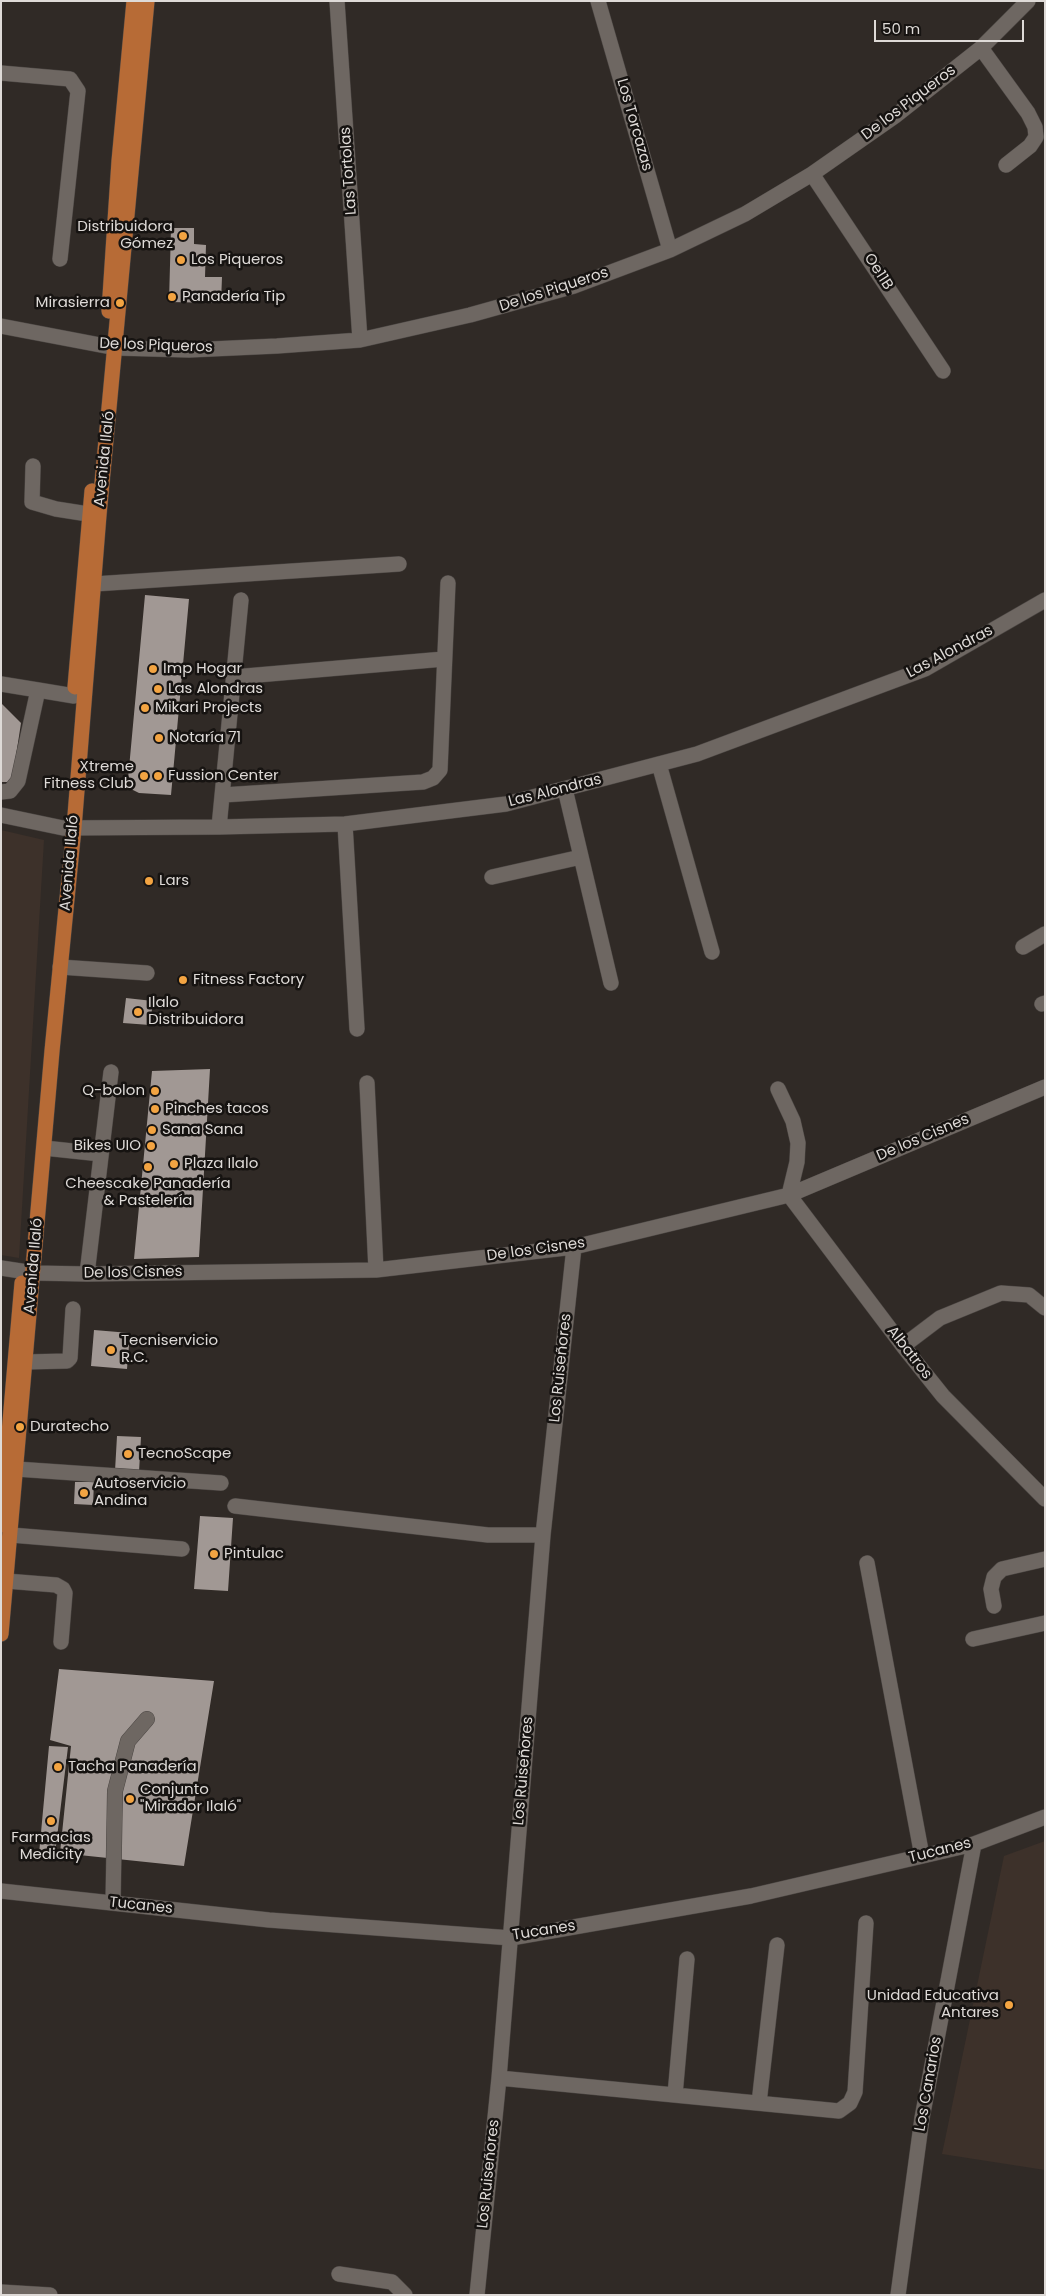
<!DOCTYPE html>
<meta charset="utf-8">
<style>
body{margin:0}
#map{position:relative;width:1046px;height:2296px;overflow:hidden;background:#302a26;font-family:Poppins,sans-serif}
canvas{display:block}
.frame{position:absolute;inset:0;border:2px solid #dedad7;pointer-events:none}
.scale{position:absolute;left:874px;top:20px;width:150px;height:22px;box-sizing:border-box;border:2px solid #dedad7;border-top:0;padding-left:6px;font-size:15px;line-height:18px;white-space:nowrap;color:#dedad7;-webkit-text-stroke:4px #161311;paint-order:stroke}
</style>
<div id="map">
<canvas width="1046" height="2296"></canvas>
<div class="frame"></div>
<div class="scale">50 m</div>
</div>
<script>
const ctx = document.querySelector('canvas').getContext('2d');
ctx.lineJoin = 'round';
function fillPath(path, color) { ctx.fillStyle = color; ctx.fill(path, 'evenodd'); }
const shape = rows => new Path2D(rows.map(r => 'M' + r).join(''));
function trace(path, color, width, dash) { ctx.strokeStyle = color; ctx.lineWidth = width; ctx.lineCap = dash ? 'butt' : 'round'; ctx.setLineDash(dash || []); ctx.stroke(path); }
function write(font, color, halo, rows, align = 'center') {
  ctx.font = font + ' Poppins,sans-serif'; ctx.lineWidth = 5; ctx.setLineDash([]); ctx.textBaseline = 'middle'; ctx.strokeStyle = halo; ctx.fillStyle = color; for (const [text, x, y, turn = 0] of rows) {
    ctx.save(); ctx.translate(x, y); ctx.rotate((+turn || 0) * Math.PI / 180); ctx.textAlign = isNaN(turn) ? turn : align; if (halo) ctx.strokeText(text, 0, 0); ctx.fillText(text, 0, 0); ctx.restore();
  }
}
const built = shape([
 [1,830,44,840,19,1258,1,1255],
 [1045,1841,1045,2170,942,2154,1004,1856]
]);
const building = shape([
 [171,228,194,228,194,244,206,245,205,277,222,277,221,303,169,302],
 [145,595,189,599,171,795,139,793,131,789,128,779],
 [1,703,21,723,12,782,1,782],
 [126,998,153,1001,150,1025,123,1023],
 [210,1069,199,1257,134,1259,152,1071],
 [94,1330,130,1333,127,1369,91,1366],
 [117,1436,141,1437,139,1472,115,1471],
 [75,1482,94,1482,93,1505,74,1504],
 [200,1516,233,1518,228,1591,194,1589],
 [59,1669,214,1681,184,1866,60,1853,71,1746,50,1740],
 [49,1746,68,1747,55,1854,39,1854]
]);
const minor = shape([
 [337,1,360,340],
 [598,1,670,250],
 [981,48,1028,113,1035,127,1036,137,1030,146,1006,165],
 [1,73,70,79,78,91,60,259],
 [812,174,943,371],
 [1,326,116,348,189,350,277,346,360,340,470,315,574,286,670,250,745,214,812,174,895,116,981,48,1028,1],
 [33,466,32,502,56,509,88,514],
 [94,584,399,564],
 [234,677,444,659],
 [1,684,38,690],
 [659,764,712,952],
 [565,789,611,983],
 [1,792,10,791,18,781,38,690,74,696],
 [223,795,423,782,433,778,440,770,448,583],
 [1,815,63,828,219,827,345,824,506,804,697,754,925,669,1045,600],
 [345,824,357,1029],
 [219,827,241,600],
 [492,877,581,857],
 [1023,947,1045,934],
 [60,967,147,973],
 [1042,1004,1045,1003],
 [367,1083,376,1270],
 [778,1089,793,1121,798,1143,797,1162,789,1195,903,1346,943,1396,1045,1499],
 [44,1148,101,1154],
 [1,1268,34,1273,87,1274,376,1270,574,1247,789,1195,1045,1087],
 [87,1274,111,1072],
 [903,1346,940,1318,1001,1293,1029,1295,1045,1308],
 [25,1362,67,1361,70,1358,73,1309],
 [16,1469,221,1483],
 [235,1506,488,1535,543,1535],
 [11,1535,182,1549],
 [867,1563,922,1856],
 [6,1581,56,1585,63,1589,65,1593,61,1642],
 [994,1606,991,1589,994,1577,1002,1569,1045,1559],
 [973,1639,1045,1623],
 [1,1891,269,1920,511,1938,751,1896,974,1844,1045,1817],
 [113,1903,115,1791,128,1741,147,1719],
 [499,2078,839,2111,850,2103,855,2092,866,1923],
 [675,2095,687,1959],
 [759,2103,777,1945],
 [339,2274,392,2282,405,2295],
 [1,2292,50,2295],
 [477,2295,499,2078,543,1535,574,1247],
 [898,2295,922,2118,974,1844]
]);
const major = shape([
 [109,311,119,161,134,1],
 [75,687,92,491],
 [1,1525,22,1283],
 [1,1634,52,1051,74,828,99,515,147,1]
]);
const markers = [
 [183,236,5,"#f3a442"],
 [181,260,5,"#f3a442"],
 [172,297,5,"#f3a442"],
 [120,303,5,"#f3a442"],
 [153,669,5,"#f3a442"],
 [158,689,5,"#f3a442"],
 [145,708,5,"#f3a442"],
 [159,738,5,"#f3a442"],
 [144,776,5,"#f3a442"],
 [158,776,5,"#f3a442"],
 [149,881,5,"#f3a442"],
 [183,980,5,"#f3a442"],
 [138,1012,5,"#f3a442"],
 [155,1091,5,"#f3a442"],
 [155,1109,5,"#f3a442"],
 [152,1130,5,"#f3a442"],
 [151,1146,5,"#f3a442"],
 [174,1164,5,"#f3a442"],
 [148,1167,5,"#f3a442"],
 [111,1350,5,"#f3a442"],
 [20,1427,5,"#f3a442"],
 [128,1454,5,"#f3a442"],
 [84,1493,5,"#f3a442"],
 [214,1554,5,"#f3a442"],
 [58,1767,5,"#f3a442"],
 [130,1799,5,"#f3a442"],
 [51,1821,5,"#f3a442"],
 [1009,2005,5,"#f3a442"]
];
const streetNames = [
 ["De los Piqueros",909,103,-37],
 ["Los Torcazas",634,125,74],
 ["Las Tortolas",349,171,-94],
 ["Oe11B",878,272,57],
 ["De los Piqueros",554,290,-18],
 ["De los Piqueros",156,346,2],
 ["Avenida Ilaló",105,459,-84],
 ["Las Alondras",950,652,-28],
 ["Las Alondras",555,791,-14],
 ["Avenida Ilaló",70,863,-85],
 ["De los Cisnes",923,1138,-23],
 ["De los Cisnes",536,1250,-8],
 ["Avenida Ilaló",34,1266,-85],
 ["De los Cisnes",133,1273,-1],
 ["Albatros",909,1353,52],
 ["Los Ruiseñores",561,1368,-84],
 ["Los Ruiseñores",524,1771,-85],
 ["Tucanes",940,1851,-14],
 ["Tucanes",141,1906,6],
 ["Tucanes",544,1931,-9],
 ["Los Canarios",929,2084,-80],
 ["Los Ruiseñores",489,2174,-84]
];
const poiNames = [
 ["Distribuidora",173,227,"right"],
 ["Gómez",173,244,"right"],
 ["Los Piqueros",191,260],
 ["Panadería Tip",182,297],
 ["Mirasierra",110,303,"right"],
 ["Imp Hogar",163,669],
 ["Las Alondras",168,689],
 ["Mikari Projects",155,708],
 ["Notaría 71",169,738],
 ["Xtreme",134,767,"right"],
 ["Fitness Club",134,784,"right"],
 ["Fussion Center",168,776],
 ["Lars",159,881],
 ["Fitness Factory",193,980],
 ["Ilalo",148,1003],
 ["Distribuidora",148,1020],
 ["Q-bolon",145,1091,"right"],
 ["Pinches tacos",165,1109],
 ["Sana Sana",162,1130],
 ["Bikes UIO",141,1146,"right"],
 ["Plaza Ilalo",184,1164],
 ["Cheescake Panadería",148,1184,"center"],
 ["& Pastelería",148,1201,"center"],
 ["Tecniservicio",121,1341],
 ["R.C.",121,1358],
 ["Duratecho",30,1427],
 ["TecnoScape",138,1454],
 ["Autoservicio",94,1484],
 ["Andina",94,1501],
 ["Pintulac",224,1554],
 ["Tacha Panadería",68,1767],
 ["Conjunto",140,1790],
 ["\"Mirador Ilaló\"",140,1807],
 ["Farmacias",51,1838,"center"],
 ["Medicity",51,1855,"center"],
 ["Unidad Educativa",999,1996,"right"],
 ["Antares",999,2013,"right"]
];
fillPath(built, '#3d312a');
fillPath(building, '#a19894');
trace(minor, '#4b4643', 16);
trace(major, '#4b4643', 16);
trace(minor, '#6e6762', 15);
trace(major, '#b76b36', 15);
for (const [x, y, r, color] of markers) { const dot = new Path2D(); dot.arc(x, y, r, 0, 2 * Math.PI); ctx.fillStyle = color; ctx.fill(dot); trace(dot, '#161311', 2); }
write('15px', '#dedad7', '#161311', streetNames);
write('15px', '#dedad7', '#161311', poiNames, 'left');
</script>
